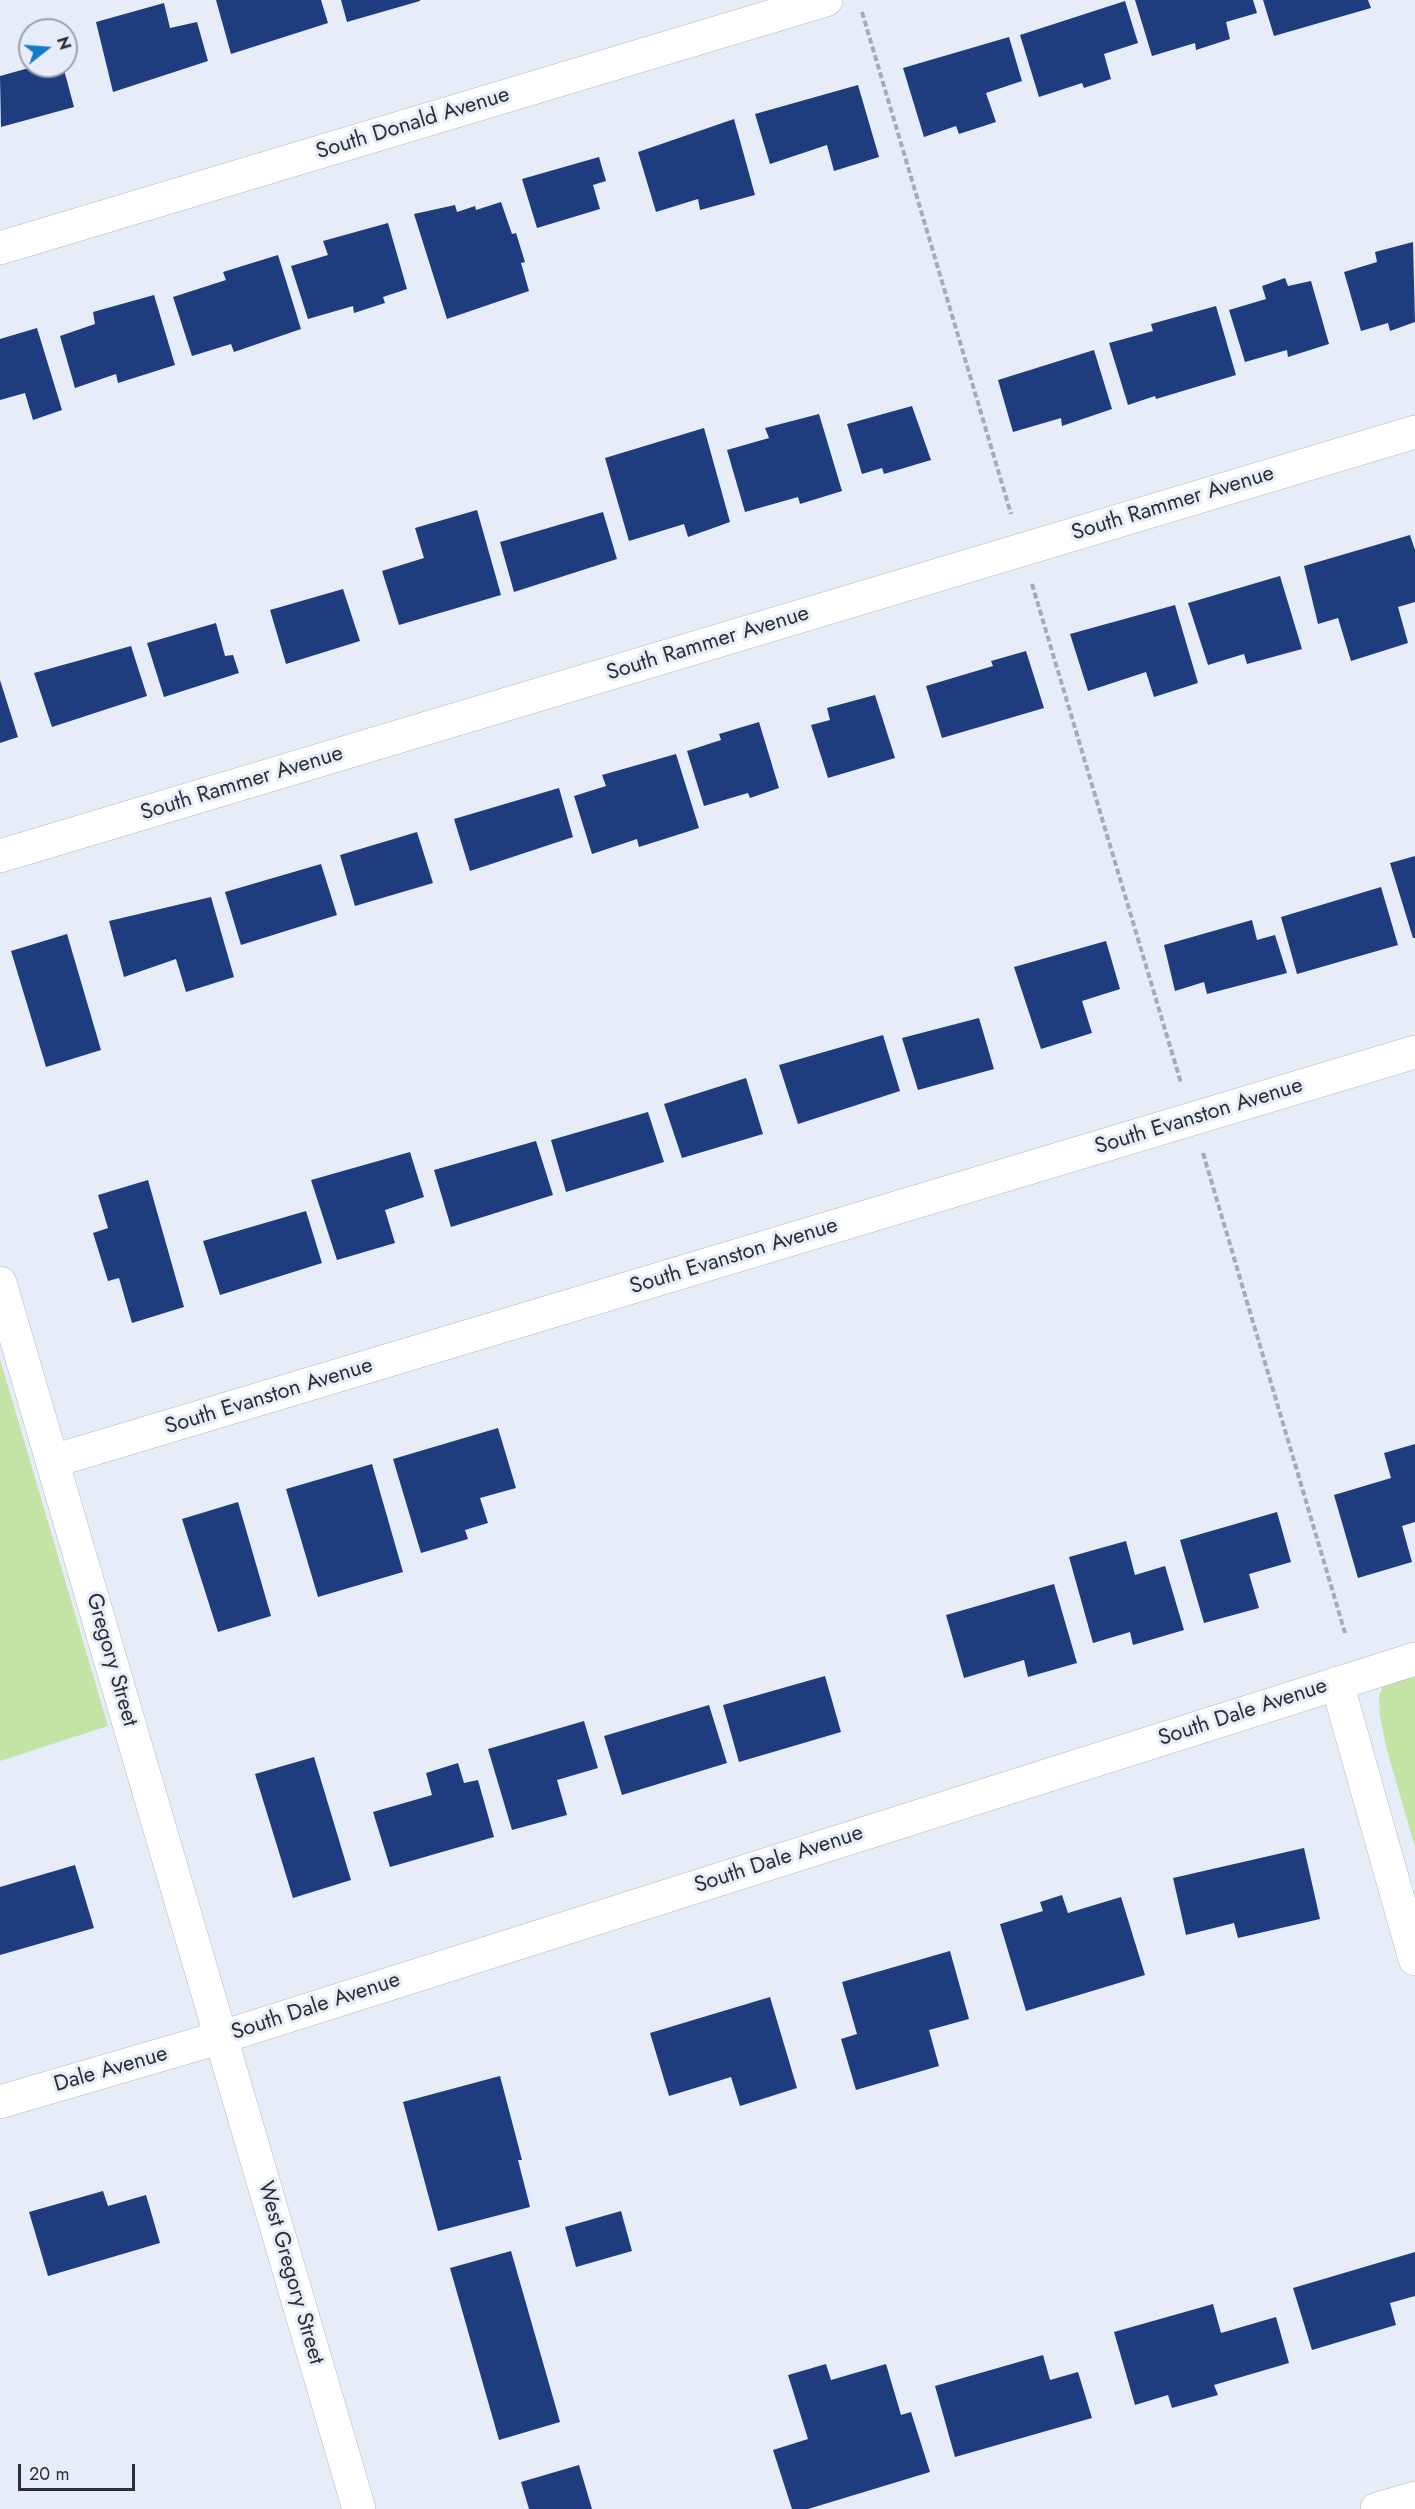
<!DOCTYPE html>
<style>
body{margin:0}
#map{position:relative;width:1415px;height:2509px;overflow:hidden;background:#e7edf8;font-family:Jost,sans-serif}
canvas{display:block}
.north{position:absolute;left:18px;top:18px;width:60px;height:60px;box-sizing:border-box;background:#e7edf8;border:2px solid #9da1a9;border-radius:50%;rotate:73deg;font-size:16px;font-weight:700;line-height:24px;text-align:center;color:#2d2f33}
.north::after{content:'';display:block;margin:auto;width:21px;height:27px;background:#127dc7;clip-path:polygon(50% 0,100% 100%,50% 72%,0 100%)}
.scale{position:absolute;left:18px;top:2464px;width:117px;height:27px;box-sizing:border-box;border:3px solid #2d2f33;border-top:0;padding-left:8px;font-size:18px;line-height:21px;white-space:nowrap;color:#2d2f33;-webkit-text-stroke:4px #e7edf8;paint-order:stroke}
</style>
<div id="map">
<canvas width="1415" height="2509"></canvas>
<div class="north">N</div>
<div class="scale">20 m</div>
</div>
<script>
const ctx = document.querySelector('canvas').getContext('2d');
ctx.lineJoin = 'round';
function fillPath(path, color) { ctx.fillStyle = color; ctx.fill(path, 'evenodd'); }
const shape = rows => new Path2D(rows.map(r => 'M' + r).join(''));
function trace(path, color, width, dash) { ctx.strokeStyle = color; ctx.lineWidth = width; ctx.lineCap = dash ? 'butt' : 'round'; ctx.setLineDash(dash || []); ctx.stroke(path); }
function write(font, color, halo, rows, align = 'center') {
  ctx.font = font + ' Jost,sans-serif'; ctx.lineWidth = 6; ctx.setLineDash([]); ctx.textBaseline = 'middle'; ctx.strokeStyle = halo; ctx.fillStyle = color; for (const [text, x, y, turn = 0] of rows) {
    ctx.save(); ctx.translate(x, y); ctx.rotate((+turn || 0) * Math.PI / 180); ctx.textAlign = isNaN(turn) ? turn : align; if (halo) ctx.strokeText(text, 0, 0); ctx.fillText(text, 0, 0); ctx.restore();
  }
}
const green = shape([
 [0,1359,108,1726,0,1761],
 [1415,1671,1415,1847,1386,1747,1380,1716,1379,1696,1384,1683]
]);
const building = shape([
 [216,0,321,0,328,23,231,54],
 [341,0,420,0,420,1,347,22],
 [1135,0,1253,0,1257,13,1226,22,1230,39,1196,50,1195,43,1152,56],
 [1263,0,1368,0,1371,8,1274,36],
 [1125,1,1138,43,1104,54,1111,79,1084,88,1082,83,1039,97,1020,35],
 [164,3,170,28,197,22,208,61,113,92,96,22],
 [1009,37,1022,81,986,93,996,122,959,134,956,126,924,137,903,68],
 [36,66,63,66,74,107,1,127,0,76],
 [858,85,879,157,834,171,827,145,770,164,755,114],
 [734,119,755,195,700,210,698,199,656,212,638,152],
 [599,157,606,181,593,185,600,209,537,228,522,179],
 [501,202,512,234,516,233,525,262,521,263,529,291,447,319,414,214,455,205,457,212,475,206,476,210],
 [388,223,407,289,383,297,385,303,354,313,353,306,308,319,291,266,328,255,323,241],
 [1413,242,1415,322,1390,331,1388,323,1361,331,1344,272,1377,262,1375,252],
 [278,255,301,329,234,352,231,344,192,356,173,297,226,280,223,272],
 [1285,278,1288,286,1311,281,1329,344,1288,357,1287,350,1245,362,1229,310,1266,299,1262,286],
 [154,295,175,365,118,383,116,374,75,388,60,336,95,324,93,312],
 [1216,306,1236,375,1156,399,1155,396,1128,405,1109,343,1153,331,1151,324],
 [37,328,62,410,33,420,25,393,0,400,0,339],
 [1094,350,1112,409,1062,426,1061,418,1013,432,998,380],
 [912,406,931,460,884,474,882,468,862,474,847,424],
 [819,414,842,491,800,504,798,497,745,512,727,450,769,438,765,428],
 [704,428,730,522,688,537,684,524,629,541,605,458],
 [477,510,501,595,399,625,382,571,424,558,415,528],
 [603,512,617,559,514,592,500,542],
 [1410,535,1415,550,1415,602,1398,607,1408,643,1351,661,1338,618,1318,624,1304,566],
 [1280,576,1302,649,1247,664,1244,654,1208,665,1188,603],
 [343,589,360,641,286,664,270,610],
 [1175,605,1198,683,1154,697,1146,672,1088,691,1070,634],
 [216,623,225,656,233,655,239,673,164,697,147,643],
 [131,646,147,696,52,727,34,673],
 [1026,651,1044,708,942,738,926,686,993,666,991,661],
 [0,680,18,737,0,743],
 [875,695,895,758,828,778,811,725,830,720,827,708],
 [759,722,779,788,750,798,748,793,704,806,687,751,721,740,719,734],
 [676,754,699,828,639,847,637,839,592,854,574,796,606,786,602,775],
 [559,788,573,837,470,871,454,819],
 [417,832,433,883,355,906,340,855],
 [1415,856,1415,938,1413,938,1390,863],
 [321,864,337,915,241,945,225,892],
 [1381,887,1398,945,1297,974,1281,917],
 [211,897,234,977,186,992,176,959,124,977,109,921],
 [1252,920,1257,940,1275,935,1287,973,1207,994,1204,982,1175,991,1164,945],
 [67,934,101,1050,46,1067,11,951],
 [1106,941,1120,989,1082,1001,1092,1033,1041,1049,1014,967],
 [979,1018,994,1069,918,1090,902,1038],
 [883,1035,900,1091,798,1124,779,1065],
 [746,1078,763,1134,682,1158,664,1104],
 [648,1112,664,1162,566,1192,551,1140],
 [536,1141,553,1195,451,1227,434,1170],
 [410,1152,424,1197,385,1210,395,1243,337,1260,311,1180],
 [148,1180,184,1307,132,1323,119,1278,108,1281,93,1233,108,1228,98,1195],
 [306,1211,322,1263,220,1295,203,1241],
 [498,1428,516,1488,480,1498,488,1523,465,1530,468,1539,421,1553,393,1459],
 [1415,1444,1415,1522,1402,1526,1412,1562,1358,1578,1334,1495,1391,1478,1384,1453],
 [372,1464,403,1572,318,1597,286,1489],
 [238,1502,271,1616,218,1632,182,1519],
 [1277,1512,1291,1562,1249,1574,1259,1608,1204,1623,1180,1540],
 [1126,1541,1135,1575,1165,1566,1184,1630,1133,1645,1130,1632,1093,1643,1069,1557],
 [1054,1584,1077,1663,1028,1677,1024,1660,964,1678,946,1615],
 [825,1676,841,1732,739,1762,723,1705],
 [709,1705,727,1763,622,1795,604,1736],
 [584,1721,598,1768,557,1780,567,1815,512,1830,488,1749],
 [314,1757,351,1880,293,1898,255,1774],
 [458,1763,464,1783,478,1780,494,1837,390,1867,373,1812,432,1795,426,1773],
 [1304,1848,1320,1919,1238,1938,1234,1923,1186,1935,1173,1878],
 [75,1865,94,1928,0,1955,0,1887],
 [1062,1895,1068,1913,1121,1897,1145,1975,1026,2011,1000,1924,1043,1911,1040,1902],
 [950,1951,969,2019,929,2030,939,2066,856,2090,841,2039,857,2034,842,1982],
 [770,1997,797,2088,740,2106,731,2077,669,2096,650,2033],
 [500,2076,522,2160,518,2160,530,2207,438,2231,403,2102],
 [103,2191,108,2206,146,2195,160,2243,48,2276,29,2212],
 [621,2211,632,2251,576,2267,565,2227],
 [511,2251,560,2422,499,2440,450,2268],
 [1415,2252,1415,2296,1390,2303,1396,2325,1312,2350,1293,2288],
 [1213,2304,1221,2333,1276,2317,1289,2363,1214,2385,1218,2395,1172,2408,1168,2395,1135,2405,1114,2332],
 [1043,2355,1050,2380,1078,2372,1092,2418,955,2457,935,2386],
 [826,2364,831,2380,886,2364,901,2415,911,2412,930,2472,808,2509,792,2509,773,2450,808,2439,788,2375],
 [579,2465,592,2509,529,2509,521,2482]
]);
const path = shape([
 [862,12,1011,514],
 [1032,584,1181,1083],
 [1203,1153,1345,1633]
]);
const minor = shape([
 [0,248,826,0],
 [0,856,1415,432],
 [0,1283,359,2509],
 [53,1461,1415,1052],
 [1337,1683,1415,1959],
 [0,2102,222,2037,1415,1659],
 [1377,2509,1415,2498]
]);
const streetNames = [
 ["South Donald Avenue",413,124,-17],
 ["South Rammer Avenue",1173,504,-17],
 ["South Rammer Avenue",708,644,-17],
 ["South Rammer Avenue",242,784,-17],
 ["South Evanston Avenue",1199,1117,-17],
 ["South Evanston Avenue",734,1257,-17],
 ["South Evanston Avenue",269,1397,-17],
 ["Gregory Street",111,1660,74],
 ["South Dale Avenue",1243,1713,-18],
 ["South Dale Avenue",779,1860,-18],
 ["South Dale Avenue",316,2007,-18],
 ["Dale Avenue",111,2070,-16],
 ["West Gregory Street",290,2273,74]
];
fillPath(green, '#c3e4a4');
fillPath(building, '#1e3c7e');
trace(minor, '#afb4bf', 34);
trace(path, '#a7abb4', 4, [6, 3]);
trace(minor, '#fff', 33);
write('22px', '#2d2f33', '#e7edf8', streetNames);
</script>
